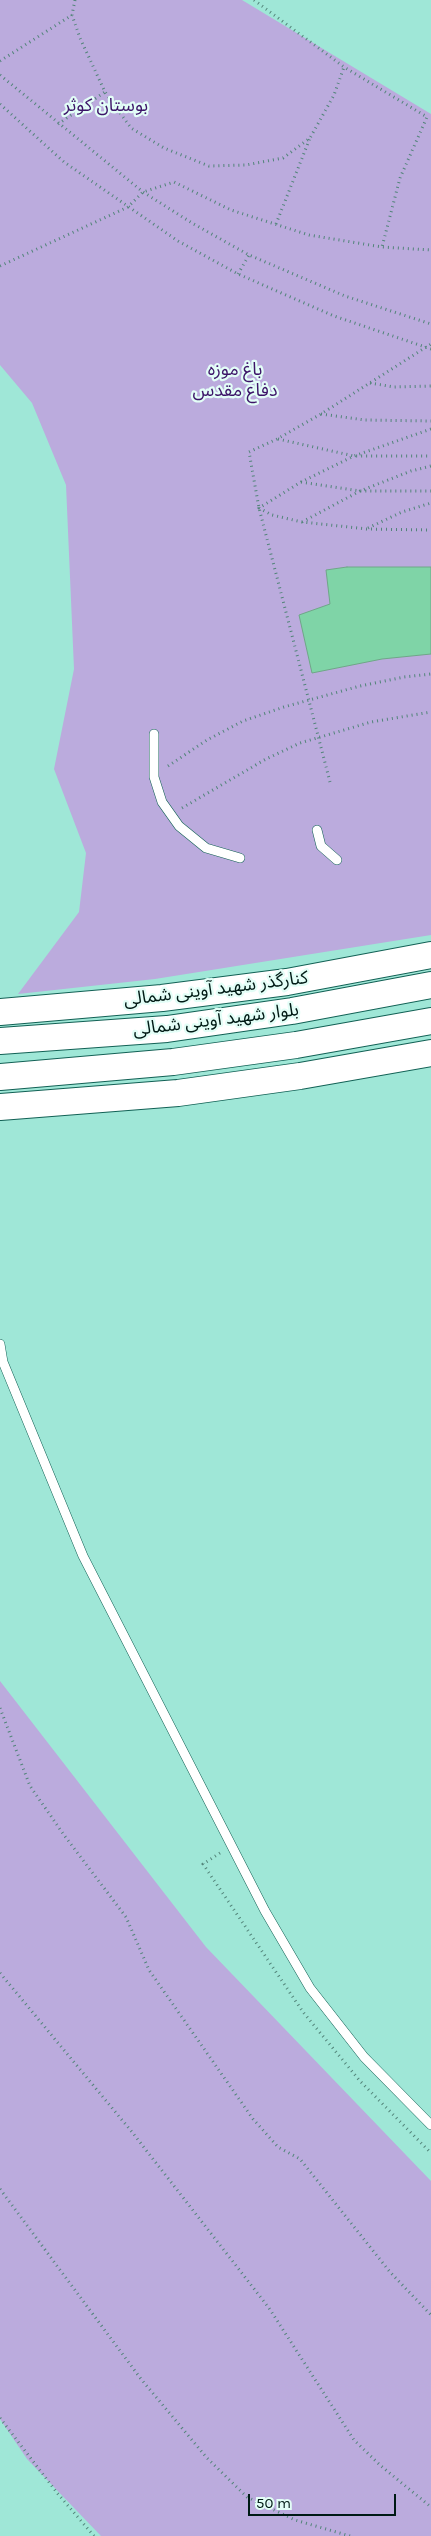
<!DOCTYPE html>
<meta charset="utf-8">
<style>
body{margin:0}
#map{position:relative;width:431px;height:2536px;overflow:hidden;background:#9fe7d7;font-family:Karla,sans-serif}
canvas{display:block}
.scale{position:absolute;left:248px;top:2494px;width:148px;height:22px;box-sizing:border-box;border:2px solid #001a15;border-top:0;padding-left:6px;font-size:15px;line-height:18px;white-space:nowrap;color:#001a15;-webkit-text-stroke:4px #e3fef7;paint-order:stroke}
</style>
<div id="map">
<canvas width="431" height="2536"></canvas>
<div class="scale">50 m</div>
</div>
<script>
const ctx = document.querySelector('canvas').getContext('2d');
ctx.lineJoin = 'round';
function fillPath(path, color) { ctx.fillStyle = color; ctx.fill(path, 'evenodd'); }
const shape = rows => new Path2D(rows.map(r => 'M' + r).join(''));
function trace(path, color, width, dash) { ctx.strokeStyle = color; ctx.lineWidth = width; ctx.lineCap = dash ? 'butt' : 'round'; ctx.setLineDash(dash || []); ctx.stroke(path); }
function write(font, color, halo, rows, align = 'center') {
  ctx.font = font + ' Karla,"Noto Sans Arabic",sans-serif'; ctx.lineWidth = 4.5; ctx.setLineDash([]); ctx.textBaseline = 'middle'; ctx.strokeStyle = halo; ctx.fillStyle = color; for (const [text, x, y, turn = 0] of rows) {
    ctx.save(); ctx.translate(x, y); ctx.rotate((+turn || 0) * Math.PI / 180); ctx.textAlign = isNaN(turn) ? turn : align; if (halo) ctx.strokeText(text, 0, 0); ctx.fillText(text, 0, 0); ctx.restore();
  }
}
const green = shape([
 [0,0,242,0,431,114,431,935,155,979,18,994,79,912,86,853,54,769,74,669,66,485,32,403,0,365],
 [0,1681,206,1947,431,2181,431,2536,101,2536,27,2459,0,2419]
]);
const building = shape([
 [347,567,431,567,431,654,382,659,312,673,299,615,330,604,326,570,347,567]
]);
const path = shape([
 [75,0,72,15,80,38,105,92,131,128,164,148,209,166,246,165,283,158,310,138,334,95,344,67],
 [254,0,344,67,427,117,400,178,382,247],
 [0,61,72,15],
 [0,75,143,192,192,223,249,255,345,296,431,324],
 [0,104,64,162,178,241,238,274,334,316,431,349],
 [58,124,105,92],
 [276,224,310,138],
 [0,266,128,207,143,192,174,182,231,210,309,235,382,247,431,250],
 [238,274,249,255],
 [370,383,394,387,431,386],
 [321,414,365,420,431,421],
 [431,429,354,456,301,482,259,508,272,515,302,522,367,529,431,530],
 [278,439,354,456,431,456],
 [301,482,360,491,431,491],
 [302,522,360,491,411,471,431,466],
 [368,528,402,512,431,503],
 [168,766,207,740,243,721,284,707,360,686,404,677,431,674],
 [330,782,259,508,249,452,277,439,321,414,431,344],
 [182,808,266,759,300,743,371,722,431,712],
 [0,1708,30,1786,64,1835,126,1917,149,1970,253,2119,278,2147,300,2159,390,2272,431,2315],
 [220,1853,203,1864,303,2012,360,2081,431,2153],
 [0,1973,132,2132,269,2308,354,2440,381,2466,431,2507],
 [0,2189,141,2379,207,2458,247,2497,295,2520,350,2536],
 [0,2418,58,2494,94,2536]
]);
const service = shape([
 [154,734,154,777,162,802,179,826,206,848,240,858],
 [317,830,321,846,337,860],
 [0,1344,3,1362,83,1556,265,1911,310,1988,364,2057,431,2125]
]);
const primary = shape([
 [0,1012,162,998,287,982,431,955],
 [0,1041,167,1029,292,1011,431,985],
 [0,1077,173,1062,296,1045,431,1021],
 [0,1107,178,1093,300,1076,431,1053]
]);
const parkNames = [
 ["بوستان کوثر",106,106],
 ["باغ موزه",235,370],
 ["دفاع مقدس",235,391]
];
const streetNames = [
 ["کنارگذر شهید آوینی شمالی",216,989,-7],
 ["بلوار شهید آوینی شمالی",216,1020,-7]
];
fillPath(green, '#bbabdd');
fillPath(building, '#7fd4a7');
trace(building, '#6fa788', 1);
trace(service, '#126155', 10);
trace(primary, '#126155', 28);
trace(path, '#528479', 3, [1, 4]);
trace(service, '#fff', 9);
trace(primary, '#fff', 26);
write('18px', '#3c1468', '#e3fef7', parkNames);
write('18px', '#001a15', '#e3fef7', streetNames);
</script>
